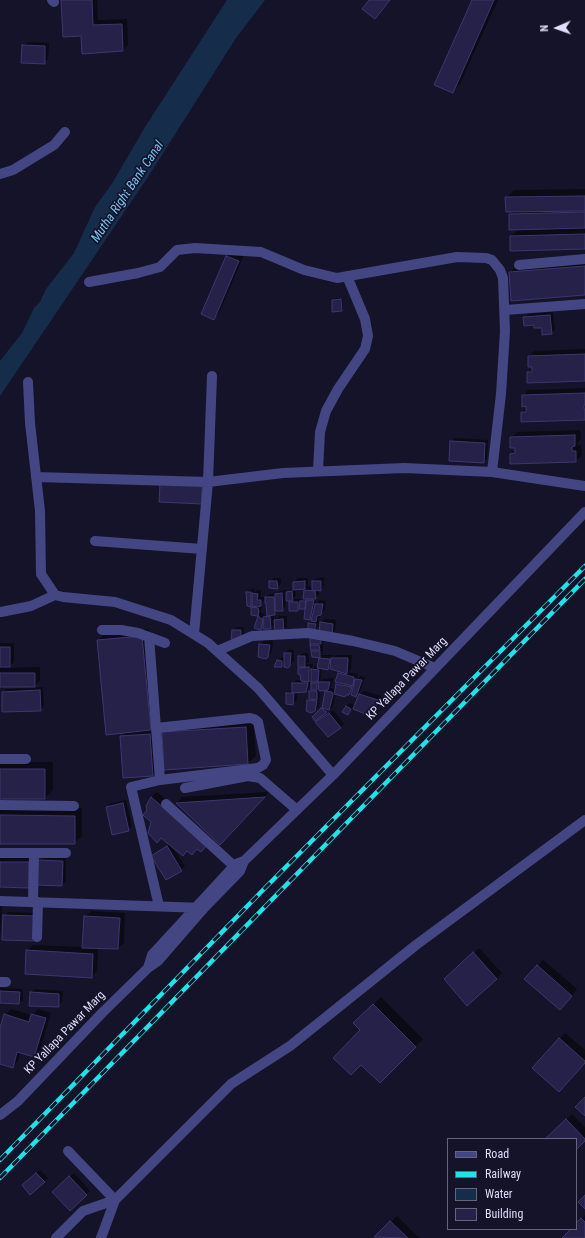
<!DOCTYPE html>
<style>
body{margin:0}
#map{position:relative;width:585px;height:1238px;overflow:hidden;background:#151329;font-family:"Roboto Condensed",sans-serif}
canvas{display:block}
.legend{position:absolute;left:447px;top:1138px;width:130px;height:92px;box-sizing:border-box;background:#151329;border:1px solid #66647d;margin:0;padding:5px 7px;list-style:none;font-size:12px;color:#dfdefc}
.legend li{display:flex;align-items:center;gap:8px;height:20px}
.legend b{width:20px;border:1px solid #66647d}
.north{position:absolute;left:537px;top:8px;width:40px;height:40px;-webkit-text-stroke:3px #151329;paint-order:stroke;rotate:268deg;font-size:11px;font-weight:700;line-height:16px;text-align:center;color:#dfdefc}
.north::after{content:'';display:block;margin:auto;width:14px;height:18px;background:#dfdefc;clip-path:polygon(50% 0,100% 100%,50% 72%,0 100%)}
</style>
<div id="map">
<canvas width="585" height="1238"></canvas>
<ul class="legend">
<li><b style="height:5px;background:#434683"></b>Road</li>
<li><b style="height:5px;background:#1ee3e8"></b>Railway</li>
<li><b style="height:11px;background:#152d4b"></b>Water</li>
<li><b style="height:11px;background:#262148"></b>Building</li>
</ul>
<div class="north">N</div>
</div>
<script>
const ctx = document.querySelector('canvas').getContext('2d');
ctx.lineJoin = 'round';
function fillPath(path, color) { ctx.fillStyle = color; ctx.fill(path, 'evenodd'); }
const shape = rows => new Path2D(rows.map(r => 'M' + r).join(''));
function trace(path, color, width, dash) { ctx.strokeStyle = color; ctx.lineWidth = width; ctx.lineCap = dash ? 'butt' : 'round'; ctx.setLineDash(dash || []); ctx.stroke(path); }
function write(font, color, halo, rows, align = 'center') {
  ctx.font = font + ' "Roboto Condensed",sans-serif'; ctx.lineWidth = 3.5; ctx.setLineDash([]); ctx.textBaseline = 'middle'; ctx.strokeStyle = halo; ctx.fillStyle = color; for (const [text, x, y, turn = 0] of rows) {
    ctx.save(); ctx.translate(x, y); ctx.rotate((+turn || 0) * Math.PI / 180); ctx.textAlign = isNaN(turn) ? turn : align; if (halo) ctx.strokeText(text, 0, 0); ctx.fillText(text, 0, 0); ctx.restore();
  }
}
const water = shape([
 [227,0,265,0,236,38,148,177,0,396,0,361,22,333,34,308,40,302,46,289,74,253,95,207,113,182,145,127]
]);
const shadow = shape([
 [62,0,97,0,98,20,127,19,128,45,123,50,82,35],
 [473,0,498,0,460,84,453,92],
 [27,42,49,43,48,59,44,63,23,46],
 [585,189,585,248,511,237,518,229,510,215,513,211,506,198,514,190],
 [233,250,244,255,219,313,213,319,202,314,227,256],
 [585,260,585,294,510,272,518,265],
 [335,298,342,298,343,309,341,310,333,300],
 [553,312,555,330,551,333,543,327,535,324,524,318,528,314],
 [585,349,585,380,528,373,533,368,529,356,534,351],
 [585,388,585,419,522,412,527,407,523,396,528,390],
 [580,430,581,439,578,442,578,445,581,445,582,455,576,461,511,454,516,449,511,438,517,432],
 [455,438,488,440,487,458,484,462,451,442],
 [324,577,324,586,320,590,319,590,319,594,317,596,315,605,320,600,326,601,325,610,320,614,320,617,317,620,319,620,318,626,314,630,309,624,313,620,314,616,310,619,306,608,300,608,298,610,290,603,293,600,286,600,286,606,282,610,279,610,274,614,274,621,279,616,287,616,287,627,283,631,276,623,270,628,264,625,261,629,258,617,260,616,252,614,252,608,254,605,253,602,250,606,247,592,251,589,255,588,254,593,257,590,261,590,261,597,264,597,264,599,270,594,277,594,280,591,286,590,286,594,291,589,294,588,294,582,298,578,308,578,308,584,307,586,313,587,313,581,317,578],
 [307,588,305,590,304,598,302,601,302,599,293,599,296,596,296,589],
 [268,596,279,597,279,599,268,598],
 [266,599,268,614,266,616,261,612,262,607,261,604],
 [274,578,281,578,281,584,277,588,270,582],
 [325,619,336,620,335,631,323,641,323,653,321,655,333,655,332,659,336,655,352,655,351,669,349,672,358,674,357,679,360,676,365,677,360,692,356,696,353,690,349,694,336,693,333,706,326,712,317,713,323,708,326,692,329,689,320,690,319,706,315,710,308,701,310,699,310,692,312,690,312,684,314,682,312,681,311,680,309,688,306,691,297,692,297,700,293,704,287,704,287,693,293,689,293,684,296,680,301,680,299,668,301,666,299,656,303,653,308,653,309,662,306,664,313,664,312,669,316,666,318,666,319,659,322,657,313,656,312,645,320,632,321,623],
 [331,665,342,671,339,674,339,682,337,684,336,689,329,688,332,685,333,678,323,679,320,682,322,668,328,669],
 [237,627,244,627,244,635,240,639,233,631],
 [149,629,158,722,150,729,155,729,158,769,152,775,121,737,126,732,98,640,106,633],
 [264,640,273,641,272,652,268,656,260,644],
 [0,643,14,643,14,662,8,668,40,667,40,680,33,688,43,687,44,706,40,710,3,693,6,689,30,688,30,686,0,686],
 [289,649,294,650,294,661,290,665,285,663,282,666,278,661,282,657,285,657,285,653],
 [364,691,381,696,378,705,375,709,372,708,368,714,360,695],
 [350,703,354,705,348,713,346,706],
 [333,710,344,724,328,736,316,722],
 [253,720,256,756,248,763,165,768,163,732],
 [0,762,53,762,53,790,45,798,0,798],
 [157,792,212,839,206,845,187,850,172,847,185,866,181,870,153,856,170,844,152,822,147,806,151,797],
 [269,792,220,843,177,803,182,797],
 [126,800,132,826,128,830,107,807,111,803],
 [0,808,82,808,82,836,74,843,0,843],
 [0,857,34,857,28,887,0,886],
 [43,857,66,857,66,881,62,885,39,861],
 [0,905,2,905,0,936],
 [91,911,125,913,124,943,118,948,98,948,97,971,91,977,27,951,33,945,83,947,85,917],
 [8,912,38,913,37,937,33,940,3,939,4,916],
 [479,948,502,973,496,979,451,973],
 [543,960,577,989,566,1003,526,979],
 [0,988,23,989,23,1000,19,1003,0,1002],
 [35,989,63,991,62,1002,58,1006,31,993],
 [381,997,423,1039,380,1082,361,1063,362,1030,355,1023],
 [11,1009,32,1015,38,1009,51,1013,40,1050,34,1056,21,1052,18,1061,12,1067,0,1063,0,1032,5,1015],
 [565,1033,585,1050,585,1062,560,1039],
 [572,1114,585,1127,585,1140,576,1149,576,1139,547,1139],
 [40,1170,48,1178,44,1182,27,1182],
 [74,1173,90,1191,70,1210,53,1192],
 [585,1215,585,1238,563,1238,572,1229,576,1229,576,1225],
 [397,1216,419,1238,376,1237]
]);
const building = shape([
 [61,0,92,0,93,25,122,24,123,51,82,54,81,36,63,37,61,0],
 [369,0,390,0,375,19,362,9,369,0],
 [472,0,494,0,453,93,434,85,472,0],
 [22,45,45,46,45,64,21,63,22,45],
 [585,196,585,211,506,212,505,197,585,196],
 [585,212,585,228,509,230,509,214,585,212],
 [585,234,585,249,510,251,510,236,585,234],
 [226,256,239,261,214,320,201,314,226,256],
 [585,266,585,295,511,301,509,272,585,266],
 [341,299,342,311,332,312,332,300,341,299],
 [550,315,552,334,542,335,542,328,534,328,534,325,524,326,523,317,550,315],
 [585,354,585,381,527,383,527,372,532,372,532,367,528,367,528,356,585,354],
 [585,393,585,405,584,405,584,409,585,409,585,420,521,422,521,412,526,412,526,406,522,407,522,395,585,393],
 [575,435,575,446,572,447,572,451,576,451,576,462,510,464,510,454,515,453,515,448,510,448,510,437,575,435],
 [450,441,485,443,484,463,449,461,450,441],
 [160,484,202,486,202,504,159,502,160,484],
 [269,581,277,581,278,589,269,588,269,581],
 [305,581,305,589,293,590,293,582,305,581],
 [312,581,321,581,321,591,312,590,312,581],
 [304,590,315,591,316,599,303,599,304,590],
 [292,591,293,601,286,601,286,592,292,591],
 [246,592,251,592,251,607,247,606,246,592],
 [252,593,258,594,257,600,261,600,261,606,258,607,252,606,252,593],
 [282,593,283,611,275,611,275,594,282,593],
 [265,597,274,597,275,615,267,616,266,603,265,603,265,597],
 [306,600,314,600,310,620,304,619,306,600],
 [300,601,306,601,305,609,299,609,300,601],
 [289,602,298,602,298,611,289,611,289,602],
 [315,604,323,604,321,615,317,616,316,622,311,621,315,604],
 [251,607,258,608,259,611,258,616,251,615,251,607],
 [258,616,263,620,261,630,254,628,258,616],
 [270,616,271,629,263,629,263,617,270,616],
 [283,619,284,632,275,632,274,620,283,619],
 [320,622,333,624,332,636,319,634,320,622],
 [308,623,316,624,314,631,308,630,308,623],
 [232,630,241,630,241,640,231,639,232,630],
 [310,635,321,636,321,644,310,644,310,635],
 [142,636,151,730,106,735,97,640,142,636],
 [259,644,270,645,268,657,266,659,258,657,259,644],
 [310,645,319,645,320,650,311,650,310,645],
 [0,647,10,647,10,667,0,667,0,647],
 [311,651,320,651,320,658,312,657,311,651],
 [284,653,291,653,290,666,288,668,284,667,284,653],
 [298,656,305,656,305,667,298,667,298,656],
 [319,658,330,659,328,670,317,668,319,658],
 [331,658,348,658,347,674,330,669,331,658],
 [277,660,282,661,282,667,274,667,277,660],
 [309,667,309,682,301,681,300,675,298,674,298,668,309,667],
 [311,669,319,670,318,682,311,682,311,669],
 [0,673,35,673,35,687,0,687,0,673],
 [338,673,354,677,353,686,335,682,338,673],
 [355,679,362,680,356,697,351,695,355,679],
 [318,682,330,682,328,690,319,691,318,682],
 [292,683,308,683,306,692,292,693,292,683],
 [311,683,317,683,317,690,311,690,311,683],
 [336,684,352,687,349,695,346,695,345,697,334,694,336,684],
 [40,690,41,711,2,712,2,692,40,690],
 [309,691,317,691,317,700,309,699,309,691],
 [325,691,332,692,333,695,329,710,322,708,325,691],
 [286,693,294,693,293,705,286,704,286,693],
 [359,694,378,700,375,710,370,708,368,715,353,709,359,694],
 [307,700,317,701,315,711,311,713,306,711,307,700],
 [346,706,351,709,348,715,342,712,346,706],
 [321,708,327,712,315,721,312,717,321,708],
 [329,713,341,728,328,737,315,722,329,713],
 [246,727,248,764,164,770,162,732,246,727],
 [150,734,153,776,123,778,120,736,150,734],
 [0,769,45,769,45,799,0,799,0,769],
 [151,797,207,845,201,852,197,849,192,855,187,851,183,856,161,838,157,843,148,833,151,822,143,815,147,810,146,806,151,797],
 [265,797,220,845,176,803,265,797],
 [123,803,129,831,112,835,106,807,123,803],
 [0,815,75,816,75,844,0,844,0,815],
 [167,846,182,871,166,880,151,856,167,846],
 [38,860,63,861,62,886,37,885,38,860],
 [0,862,29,862,29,888,0,887,0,862],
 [3,915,34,916,33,941,2,940,3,915],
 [84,916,120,918,118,949,82,948,84,916],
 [26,950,93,954,92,978,25,974,26,950],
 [473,952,497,979,467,1006,444,979,473,952],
 [537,965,572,996,560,1010,524,979,537,965],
 [0,991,20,992,19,1004,0,1003,0,991],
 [30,992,59,994,59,1007,29,1006,30,992],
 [373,1004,416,1047,380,1083,361,1065,351,1075,333,1058,360,1030,353,1023,373,1004],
 [4,1014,29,1022,31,1014,46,1018,34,1057,17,1052,13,1068,0,1064,0,1028,4,1014],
 [559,1038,585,1061,585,1063,559,1092,532,1068,559,1038],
 [585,1097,585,1116,575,1107,585,1097],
 [566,1119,585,1139,585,1141,576,1150,576,1139,545,1139,566,1119],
 [36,1173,45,1182,30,1195,22,1185,36,1173],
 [69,1176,87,1195,70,1211,52,1192,69,1176],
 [585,1195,585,1209,578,1202,585,1195],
 [581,1218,585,1222,585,1238,562,1238,571,1229,576,1229,576,1223,581,1218],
 [390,1221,408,1238,374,1237,390,1221]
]);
const minor = shape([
 [52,0,54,2],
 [0,174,13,170,54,145,65,132],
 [519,265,585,259],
 [89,282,138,273,160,267,177,250,195,248,261,252,304,270,337,278,457,257,486,258,492,260,500,270,503,278,505,331,501,394,492,472],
 [505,310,585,304],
 [28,382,30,423,40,511,41,574,55,595],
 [318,471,320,432,326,411,338,389,365,349,368,336,365,319,347,276],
 [36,477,208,482,283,473,404,468,492,472,585,486],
 [95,541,202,549],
 [1,612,31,606,55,595,63,597,115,602,171,620,208,643,258,688,333,775],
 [102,630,121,630,138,633,165,643],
 [194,634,208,482,212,376],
 [149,637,160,780,258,768,263,765,266,760,258,722,254,719,250,718,156,728],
 [217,651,252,636,308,633,353,641,395,651,435,668],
 [0,759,26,759],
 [185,788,248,776,260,778,297,810],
 [166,804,234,866],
 [0,805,74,806],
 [0,853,66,853],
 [0,901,204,908],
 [33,902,34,853],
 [159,906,131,787,160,780],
 [37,937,38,902],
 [148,968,152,955,236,864,244,861],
 [0,982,6,982],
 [0,1115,18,1101,103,1012,148,968,158,961,204,908,240,871,244,861,333,775,585,512],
 [68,1151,115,1200],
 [56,1238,83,1211,115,1200,231,1084,290,1046,416,945,585,820],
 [101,1238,115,1200]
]);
const rail = shape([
 [0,1160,263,890,585,566],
 [0,1178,585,579]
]);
const streetNames = [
 ["KP Yallapa Pawar Marg",407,679,-46],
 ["KP Yallapa Pawar Marg",65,1033,-46]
];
const waterNames = [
 ["Mutha Right Bank Canal",128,192,-56]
];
fillPath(water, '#152d4b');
fillPath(shadow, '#0007');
fillPath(building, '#262148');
trace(building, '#3d3671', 1);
trace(minor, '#434683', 10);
trace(rail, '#1ee3e8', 4.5);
trace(rail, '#151329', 3, [9]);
write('12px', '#dfdefc', '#151329', streetNames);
write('italic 13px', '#77c2f1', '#151329', waterNames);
</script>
